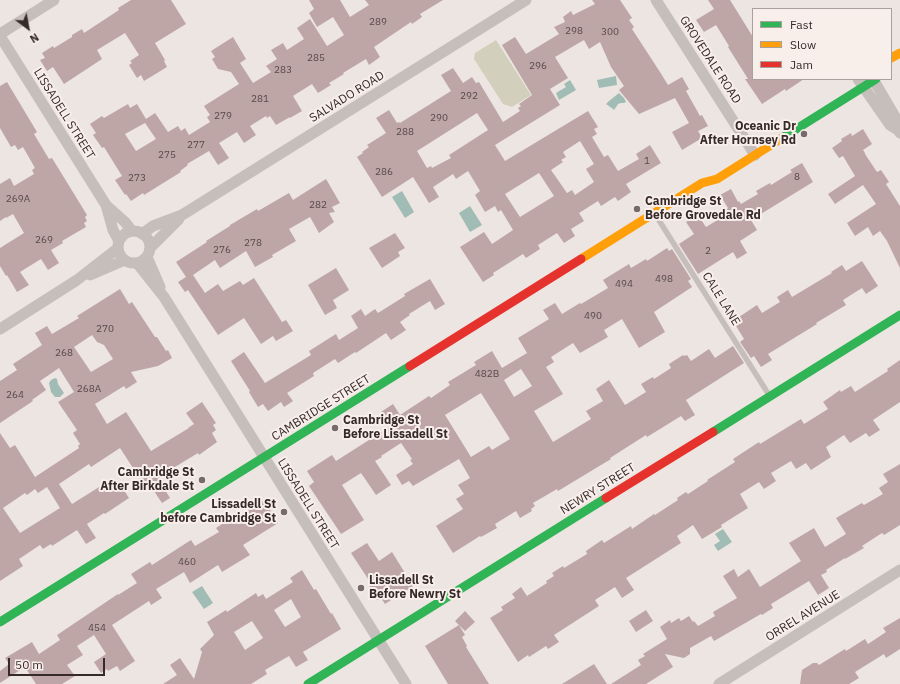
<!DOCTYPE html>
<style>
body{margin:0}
#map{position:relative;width:900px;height:684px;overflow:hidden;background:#ece5e2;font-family:"IBM Plex Sans",sans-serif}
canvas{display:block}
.legend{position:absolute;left:752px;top:8px;width:140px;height:72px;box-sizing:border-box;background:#f8eeea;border:1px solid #aaa09d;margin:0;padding:5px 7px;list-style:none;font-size:12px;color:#362a29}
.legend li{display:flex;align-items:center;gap:8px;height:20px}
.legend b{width:20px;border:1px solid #aaa09d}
.north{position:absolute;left:8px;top:8px;width:40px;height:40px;-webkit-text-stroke:3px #f8eeea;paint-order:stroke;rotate:148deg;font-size:11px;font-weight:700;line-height:16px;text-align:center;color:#362a29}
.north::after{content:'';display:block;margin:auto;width:14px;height:18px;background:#362a29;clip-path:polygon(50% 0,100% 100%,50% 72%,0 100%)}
.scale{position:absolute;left:8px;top:658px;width:97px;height:18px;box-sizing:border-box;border:2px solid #362a29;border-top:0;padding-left:5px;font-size:12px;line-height:14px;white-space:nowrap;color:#362a29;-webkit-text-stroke:3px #f8eeea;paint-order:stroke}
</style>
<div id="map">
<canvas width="900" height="684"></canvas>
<ul class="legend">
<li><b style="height:5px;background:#30b455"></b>Fast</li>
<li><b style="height:5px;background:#ff9f0a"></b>Slow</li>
<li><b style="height:5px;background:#e5322d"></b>Jam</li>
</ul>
<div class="north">N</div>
<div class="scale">50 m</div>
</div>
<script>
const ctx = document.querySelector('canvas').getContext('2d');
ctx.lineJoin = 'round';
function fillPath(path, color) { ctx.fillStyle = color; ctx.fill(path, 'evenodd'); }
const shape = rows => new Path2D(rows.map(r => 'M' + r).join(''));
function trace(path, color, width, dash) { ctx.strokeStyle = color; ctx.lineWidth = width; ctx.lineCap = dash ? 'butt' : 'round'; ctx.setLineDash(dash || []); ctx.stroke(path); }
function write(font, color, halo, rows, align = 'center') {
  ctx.font = font + ' "IBM Plex Sans",sans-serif'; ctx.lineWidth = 4; ctx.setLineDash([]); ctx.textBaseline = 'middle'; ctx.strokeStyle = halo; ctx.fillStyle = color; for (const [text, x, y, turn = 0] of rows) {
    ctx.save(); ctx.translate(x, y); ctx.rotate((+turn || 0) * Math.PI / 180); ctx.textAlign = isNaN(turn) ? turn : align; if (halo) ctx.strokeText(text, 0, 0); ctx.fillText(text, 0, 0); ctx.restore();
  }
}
const green = shape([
 [496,40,531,95,512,107,503,104,474,59,475,53]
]);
const water = shape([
 [616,76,617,85,599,88,597,80],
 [570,80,576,90,559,100,556,93,566,87,564,84],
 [619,93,624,98,626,102,624,103,621,103,618,104,614,110,613,109,606,104,609,101],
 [402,191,414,212,405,218,392,197],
 [470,206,482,225,470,232,459,213],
 [55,378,57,379,58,384,64,393,60,397,55,397,51,392,49,383,51,380],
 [723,529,732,542,718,551,714,545,720,541,715,534],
 [202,586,213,603,204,609,192,592]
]);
const building = shape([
 [131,0,171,0,186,24,155,43,165,60,164,61,167,67,144,81,141,75,137,78,129,65,132,63,130,61,139,55,125,33,97,50,102,59,64,84,53,67,47,71,40,60,45,58,42,53,53,46,54,48,72,37,72,35,82,29,84,33,119,10,118,8],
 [309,0,340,0,350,17,369,5,365,0,443,0,420,14,422,17,412,24,411,22,374,47,380,57,369,65,366,59,343,73,344,74,329,83,331,85,318,93,312,84,293,96,302,111,290,118,290,117,276,125,270,116,267,118,266,116,250,126,256,135,244,143,237,132,219,143,229,158,218,165,209,151,187,164,188,165,180,171,181,172,144,195,143,193,131,201,126,194,125,195,115,180,122,176,104,147,102,148,93,135,96,133,90,124,102,116,104,118,128,104,130,108,137,104,146,119,155,113,168,132,178,126,181,131,185,128,189,135,210,122,207,117,210,115,204,106,239,84,231,72,218,69,212,59,215,57,211,51,233,37,246,59,240,63,253,83,271,72,266,66,277,59,271,50,283,43,287,50,304,39,297,28,310,19,327,46,344,35,333,17,317,27,309,13,314,9],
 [145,123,156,139,136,151,125,134],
 [592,0,620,0,632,18,629,20,634,27,632,29,660,72,668,85,682,77,689,89,686,91,700,116,702,115,708,126,698,131,702,138,682,150,672,132,689,123,675,98,639,114,619,90,624,86,611,67,600,42,589,49,584,40,555,57,568,78,550,89,560,105,495,145,505,161,588,111,598,127,594,129,597,134,592,137,604,157,608,155,618,171,639,159,636,154,650,145,661,163,626,184,631,192,618,201,615,197,601,206,598,201,579,213,584,221,571,229,575,236,564,243,557,233,538,245,540,249,526,258,523,254,493,273,494,275,483,282,460,247,484,232,492,244,513,230,501,210,498,212,495,206,485,212,475,195,480,191,468,171,456,179,453,174,433,187,439,197,429,203,413,177,382,197,357,157,363,153,362,152,369,147,367,145,386,133,376,118,389,110,397,123,399,122,400,123,451,91,441,75,453,68,463,83,472,77,476,83,479,82,503,122,520,111,518,108,521,106,519,104,532,95,502,45,515,37,526,54,559,34,554,27,565,22,563,17,571,11,573,15,595,4],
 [477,113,488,130,449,155,451,158,432,168,431,166,427,168,417,151],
 [580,141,594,164,586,169,594,182,575,195,572,190,567,193,551,170,563,162,561,160,566,157,563,152],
 [539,173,554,196,520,217,505,194],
 [708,0,730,0,753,37,753,79,804,79,786,91,785,89,762,104,745,79,748,79,728,47,729,46,716,25,704,32,696,20,714,9],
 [7,82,37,132,34,134,49,159,52,158,87,215,85,217,87,221,84,223,86,227,62,241,63,243,51,250,59,263,48,270,41,259,20,272,29,285,17,292,7,275,6,276,0,266,0,248,24,233,13,214,6,218,6,217,0,221,0,184,10,178,14,186,34,174,32,170,35,168,23,147,18,150,15,145,11,147,0,128,0,86],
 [863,129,872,144,863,150,865,153,865,154,877,172,881,170,889,182,886,184,900,206,900,268,887,241,880,231,873,236,868,227,855,236,847,223,876,204,863,185,835,204,828,194,855,176,843,156,839,158,832,148,842,141,841,139,851,133,852,136],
 [802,163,813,182,751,220,757,230,740,241,747,253,737,259,733,252,698,274,679,244,694,234,686,222,698,215,706,227,729,213,727,209,728,208,720,195,731,189,738,202,739,201,741,204,758,194,756,191,770,183,771,185,792,172,790,170],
 [326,179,340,203,332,207,335,212,329,213,334,222,319,233,310,217,289,229,296,241,272,255,273,257,255,267,246,251,220,268,215,260,193,275,205,293,218,284,223,291,240,281,243,285,254,278,282,322,286,320,293,331,276,341,273,336,261,344,244,318,218,335,188,290,185,292,178,282,186,277,176,262,207,242,206,241,230,226,230,225,257,209,258,211,289,193,293,200],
 [395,233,405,248,398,252,400,256,382,268,369,248],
 [667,248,669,251,672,249,691,279,688,281,692,287,654,312,665,332,639,348,622,319,604,330,608,337,580,353,573,343,551,357,554,362,546,367,563,394,534,411,553,442,591,419,586,411,603,401,596,389,609,380,625,405,646,392,641,384,653,377,654,379,671,368,669,364,683,355,684,356,687,355,691,361,709,349,715,358,733,346,744,363,686,400,695,415,685,421,681,416,647,437,646,435,610,458,611,459,558,491,557,489,533,503,535,506,531,509,532,511,520,518,516,511,495,524,497,528,481,537,480,536,453,553,436,526,463,509,456,499,464,494,458,485,470,478,459,459,413,486,409,481,402,485,396,475,413,464,410,460,412,459,401,443,381,456,382,457,375,461,391,485,376,495,361,473,342,485,364,520,341,534,309,486,314,482,307,471,332,455,336,461,391,426,381,412,393,404,400,415,429,396,431,398,450,385,448,382,476,365,474,362,492,351,502,368,527,353,518,338,549,319,543,310,555,303,562,314,580,303,581,304,608,288,603,280,629,264,631,268,646,259,647,261],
 [521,369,532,386,514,397,504,380],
 [481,393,510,439,492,450,489,446,471,457,445,415],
 [862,261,878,286,866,294,862,288,843,300,846,305,816,323,817,324,768,354,772,360,761,367,754,356,751,358,740,342,744,339,733,321,757,305,762,313,780,302,777,297,788,290,792,297,832,273,831,272,842,265,846,271],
 [336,268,349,290,333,300,337,308,325,315,308,285],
 [430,279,445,304,435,310,430,301,409,314,410,315,400,322,406,330,391,340,386,333,356,353,355,352,338,363,335,359,313,373,314,376,287,393,293,401,284,407,281,402,268,411,263,404,258,407,249,392,250,391,231,361,244,352,265,383,311,355,309,351,336,334,339,340,358,328,351,316,361,309,365,316,375,309,378,313,405,296,404,294],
 [120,289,129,304,132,302,155,337,157,337,166,351,168,350,172,358,158,366,131,372,137,382,126,389,124,386,95,404,107,424,126,412,151,451,189,428,188,428,194,424,186,413,202,402,216,423,213,425,216,430,212,433,217,442,199,455,198,453,165,473,167,475,159,480,170,498,162,503,148,482,144,485,120,448,91,467,89,464,59,484,72,504,104,484,106,488,118,481,129,498,105,514,104,513,87,524,96,538,86,544,77,530,52,546,51,544,43,549,40,545,19,559,23,566,0,581,0,433,10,448,15,445,35,477,79,448,78,446,80,444,73,433,77,430,58,402,74,392,59,368,40,381,46,390,32,400,33,401,0,423,0,381,17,370,13,364,42,345,35,333,47,326,52,334,79,318,77,316],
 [92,335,97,342,104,345,113,359,91,372,74,347],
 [47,487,60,508,20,533,3,508,25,493,27,495,35,489,38,493],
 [900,360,900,402,873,420,880,430,869,437,866,433,850,443,844,435,826,447,831,457,811,470,806,463,796,469,791,461,771,473,776,481,764,489,759,482,740,494,748,508,721,525,722,527,702,539,693,525,677,536,681,543,626,578,634,590,622,598,615,587,595,600,599,606,554,635,559,642,548,649,546,646,529,657,528,655,518,662,490,618,503,610,501,607,515,598,512,594,521,587,527,596,547,583,546,581,554,576,552,573,563,566,564,568,587,554,586,551,602,540,604,543,631,526,632,529,654,514,655,515,678,500,677,498,686,492,688,494,708,481,707,480,735,462,733,459,759,442,760,444,801,419,804,424,828,409,823,402,840,390,841,392,851,386,855,392,888,371,887,369],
 [900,464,900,525,884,535,882,533,862,546,864,548,845,559,845,558,826,570,827,572,821,575,829,588,818,595,809,581,771,604,773,608,762,615,761,614,714,641,711,636,690,648,690,654,684,658,665,654,673,667,646,684,611,684,641,665,638,660,645,656,643,654,667,639,660,627,670,620,671,623,679,618,681,621,689,616,693,622,694,621,698,626,715,616,713,612,737,598,723,576,734,569,738,577,749,569,760,587,801,561,789,543,814,528,825,547,846,534,836,518,862,503,864,505,883,494,879,488,888,482,883,474],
 [264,500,278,523,243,545,250,555,222,572,218,565,190,583,184,572,156,589,162,598,151,605,149,601,112,625,135,661,120,671,117,666,108,671,107,669,101,673,94,662,106,654,94,635,77,646,83,655,67,665,75,676,62,684,36,684,25,667,0,683,0,671,9,664,5,658,32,642,39,654,60,640,57,635,118,594,118,595,137,583,131,574,150,562,152,565,191,540,195,546,219,532,216,528,225,522,226,524],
 [367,543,379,561,392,552,413,586,385,604,381,598,377,600,369,587,372,585,351,553],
 [302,570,314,590,316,589,331,614,332,613,341,629,303,652,308,660,296,667,289,656,265,670,267,674,251,684,163,684,177,675,170,665,180,658,194,679,202,652,200,649,214,635,207,622,226,610,227,612,256,593,258,597,263,594,266,599,293,582,290,578],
 [291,599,301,617,285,627,274,610],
 [252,621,263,638,245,650,234,632],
 [646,610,653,621,636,632,629,621],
 [465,611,475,622,465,631,455,621],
 [900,618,900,649,886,658,884,654,855,672,859,678,849,684,800,684,802,670,813,663,817,663,819,665,845,649,846,651,865,639,868,644,886,632,883,628],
 [459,625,465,635,462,637,467,646,466,647,489,684,448,684,425,646],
 [594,664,607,684,562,684]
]);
const lane = shape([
 [655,214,769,395]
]);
const street = shape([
 [656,0,755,155],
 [0,34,54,0],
 [0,36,106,205,125,222,132,231],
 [858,79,890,125,898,130,900,133],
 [873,79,897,120,898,130],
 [106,205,113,230,119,241],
 '118 247a16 16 0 1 1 32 0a16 16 0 1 1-32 0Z',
 [142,234,153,226,182,215,526,0],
 [150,248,179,219],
 [147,257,160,287],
 [137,263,164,297,406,684],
 [90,275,125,260],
 [0,329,77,280,118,248],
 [719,684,900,570]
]);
const fast = shape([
 [782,138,876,79],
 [713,432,900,315],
 [0,622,410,366],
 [308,684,606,498]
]);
const slow = shape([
 [891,58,900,53],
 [581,259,702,183,717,179,782,138]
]);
const jam = shape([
 [410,366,581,259],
 [606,498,713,432]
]);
const markers = [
 [804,134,4,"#766b6a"],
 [637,209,4,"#766b6a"],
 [335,428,4,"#766b6a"],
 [202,480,4,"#766b6a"],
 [284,512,4,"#766b6a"],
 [361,588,4,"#766b6a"]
];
const numberNames = [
 ["289",378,22],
 ["298",574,31],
 ["300",610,32],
 ["285",316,58],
 ["296",538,66],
 ["283",283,70],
 ["292",469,96],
 ["281",260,99],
 ["279",223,116],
 ["290",439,118],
 ["288",405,132],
 ["277",196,145],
 ["275",167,155],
 ["1",647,161],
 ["286",384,172],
 ["8",797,177],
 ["273",137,178],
 ["269A",18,199],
 ["282",318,205],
 ["269",44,240],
 ["278",253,243],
 ["276",222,250],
 ["2",708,251],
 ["498",664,279],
 ["494",624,284],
 ["490",593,316],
 ["270",105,329],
 ["268",64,353],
 ["482B",487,374],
 ["268A",89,389],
 ["264",15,395],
 ["460",187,562],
 ["454",97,628]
];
const streetNames = [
 ["GROVEDALE ROAD",710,60,57],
 ["SALVADO ROAD",347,97,-32],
 ["LISSADELL STREET",64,114,58],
 ["CALE LANE",721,299,58],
 ["CAMBRIDGE STREET",321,408,-32],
 ["NEWRY STREET",598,489,-32],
 ["LISSADELL STREET",308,504,58],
 ["ORREL AVENUE",803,616,-32]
];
const poiNames = [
 ["Oceanic Dr",796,127],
 ["After Hornsey Rd",796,141],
 ["Cambridge St",645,202,"left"],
 ["Before Grovedale Rd",645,216,"left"],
 ["Cambridge St",343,421,"left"],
 ["Before Lissadell St",343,435,"left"],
 ["Cambridge St",194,473],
 ["After Birkdale St",194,487],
 ["Lissadell St",276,505],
 ["before Cambridge St",276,519],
 ["Lissadell St",369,581,"left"],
 ["Before Newry St",369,595,"left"]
];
fillPath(green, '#d2d0bd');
fillPath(water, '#a0bcb5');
fillPath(building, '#bea6a6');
trace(lane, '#c6bebb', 5.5);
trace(street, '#c6bebb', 11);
trace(fast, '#30b455', 9);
trace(slow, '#ff9f0a', 9);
trace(jam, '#e5322d', 9);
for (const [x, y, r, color] of markers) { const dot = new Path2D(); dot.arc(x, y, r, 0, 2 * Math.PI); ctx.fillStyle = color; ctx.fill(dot); trace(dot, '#f8eeea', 1.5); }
write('10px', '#584948', null, numberNames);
write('12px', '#362a29', '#f8eeea', streetNames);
write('bold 12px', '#362a29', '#f8eeea', poiNames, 'right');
</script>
